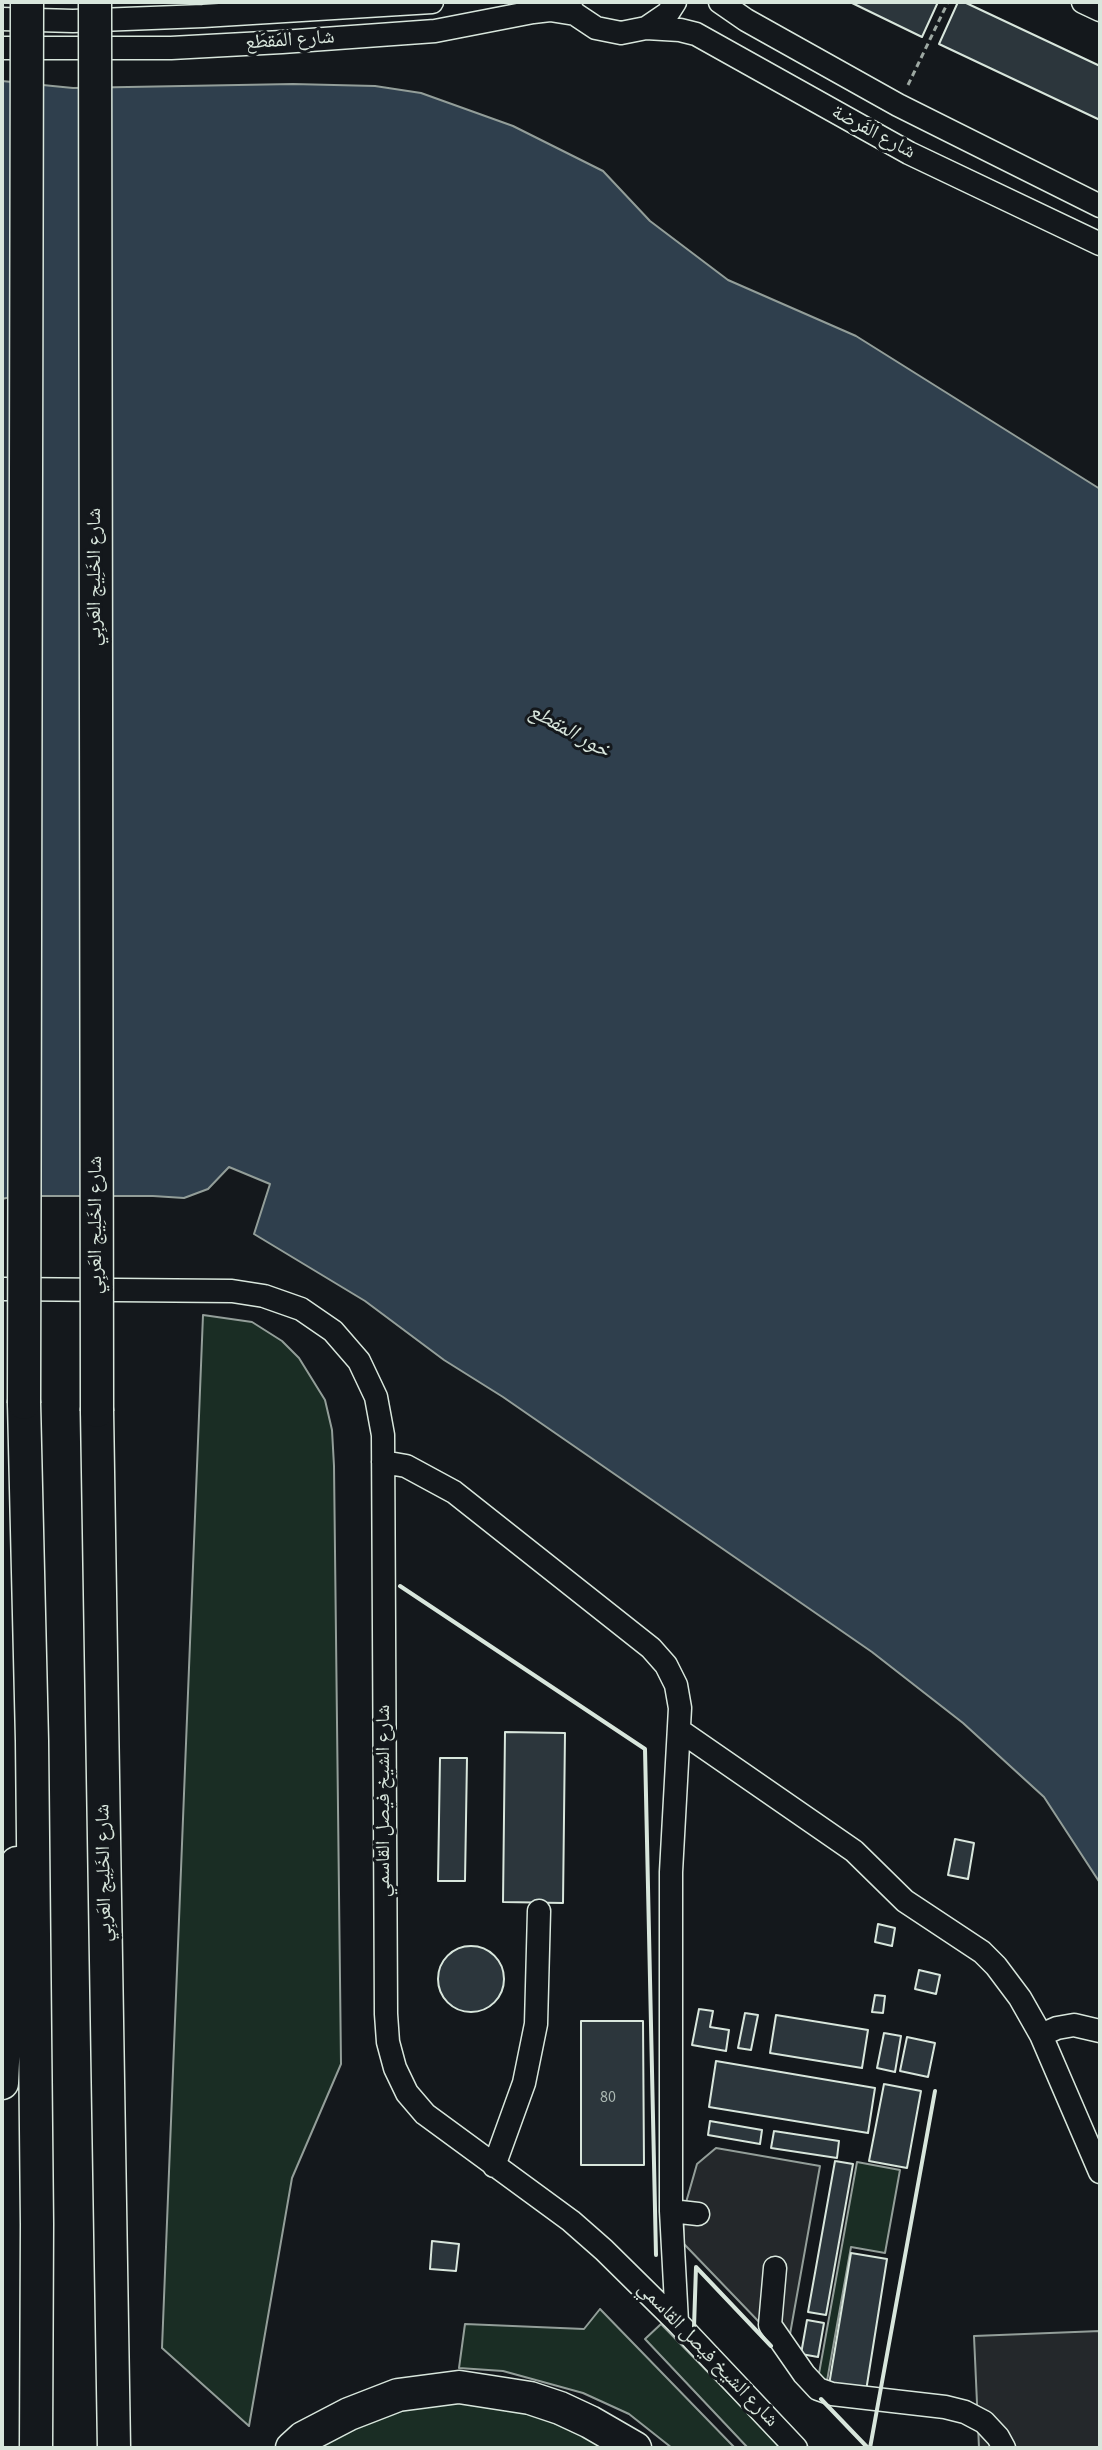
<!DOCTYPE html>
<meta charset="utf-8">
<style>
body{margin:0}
#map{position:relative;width:1102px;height:2450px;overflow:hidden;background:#14181c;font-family:"Source Sans 3",sans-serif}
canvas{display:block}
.frame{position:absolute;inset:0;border:4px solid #d8e6dc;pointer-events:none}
</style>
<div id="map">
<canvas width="1102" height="2450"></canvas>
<div class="frame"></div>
</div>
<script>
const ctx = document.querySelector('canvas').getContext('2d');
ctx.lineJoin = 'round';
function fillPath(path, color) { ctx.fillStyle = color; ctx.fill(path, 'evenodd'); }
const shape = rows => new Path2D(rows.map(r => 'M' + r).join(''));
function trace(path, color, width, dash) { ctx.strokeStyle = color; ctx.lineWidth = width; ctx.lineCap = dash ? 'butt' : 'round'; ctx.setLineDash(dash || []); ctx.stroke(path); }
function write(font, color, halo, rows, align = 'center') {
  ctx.font = font + ' "Source Sans 3","Noto Naskh Arabic",sans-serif'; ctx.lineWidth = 6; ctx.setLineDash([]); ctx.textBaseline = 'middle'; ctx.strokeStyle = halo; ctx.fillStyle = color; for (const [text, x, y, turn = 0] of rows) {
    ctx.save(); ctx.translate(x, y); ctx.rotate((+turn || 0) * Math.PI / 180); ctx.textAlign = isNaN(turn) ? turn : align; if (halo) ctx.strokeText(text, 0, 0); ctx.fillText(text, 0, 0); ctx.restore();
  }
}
const green = shape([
 [203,1315,252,1322,282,1341,299,1358,325,1400,332,1430,334,1466,341,2064,292,2178,249,2426,162,2348,203,1315],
 [857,2162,900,2170,885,2253,851,2247,827,2381,818,2379,857,2162],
 [600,2309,735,2448,672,2448,629,2414,583,2393,503,2371,459,2368,465,2324,584,2329,600,2309],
 [661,2324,782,2448,748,2448,645,2339,661,2324],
 [493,2399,618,2448,294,2448,356,2415,493,2399]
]);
const parking = shape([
 [716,2148,820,2166,787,2351,684,2244,683,2213,697,2164,716,2148],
 [1100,2331,1100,2448,979,2448,974,2336,1100,2331]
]);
const water = shape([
 [2,81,73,88,293,84,375,86,421,93,513,126,603,171,650,221,728,280,856,336,1100,489,1100,1883,1044,1797,963,1723,872,1652,503,1397,444,1360,365,1301,254,1234,270,1184,229,1167,208,1189,184,1198,153,1196,15,1196,2,1199,2,81]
]);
const building = shape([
 [850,2,938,2,922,37,850,2],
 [958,2,964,2,1100,66,1100,120,939,44,958,2],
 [505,1732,565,1733,563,1903,503,1902,505,1732],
 [440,1758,467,1758,465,1881,438,1881,440,1758],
 [955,1839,974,1843,968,1879,948,1875,955,1839],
 [878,1924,895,1928,892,1946,875,1942,878,1924],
 '438 1979a33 33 0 1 1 66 0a33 33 0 1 1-66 0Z',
 [919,1970,940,1975,936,1994,915,1989,919,1970],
 [875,1995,885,1996,883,2013,872,2012,875,1995],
 [699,2009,713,2011,710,2027,729,2030,726,2051,692,2045,699,2009],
 [745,2013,758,2015,751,2050,738,2048,745,2013],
 [776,2015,868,2030,862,2068,770,2053,776,2015],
 [581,2021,643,2021,644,2165,581,2165,581,2021],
 [884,2033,901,2036,895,2072,877,2068,884,2033],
 [907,2037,935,2043,928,2077,900,2071,907,2037],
 [716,2061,875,2088,868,2133,709,2107,716,2061],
 [884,2084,921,2091,907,2168,869,2161,884,2084],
 [710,2121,762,2130,760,2144,708,2135,710,2121],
 [774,2131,839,2141,837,2158,771,2148,774,2131],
 [835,2161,853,2164,826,2315,808,2312,835,2161],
 [432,2241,459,2244,456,2271,430,2269,432,2241],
 [851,2253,887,2259,866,2391,829,2385,851,2253],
 [807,2320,824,2323,818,2357,801,2354,807,2320]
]);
const path = shape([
 [908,85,948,2]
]);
const minor = shape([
 [720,2,746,20,898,105,1100,206],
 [1083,2,1100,10],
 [567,3,575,14,596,28,621,33,646,28,668,13,675,2],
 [2,19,73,21,203,16,432,2],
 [646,28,680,30,696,34,909,153,1100,244],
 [2,48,171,48,282,42,435,31,533,12,550,10,575,14],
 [2,1289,232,1291,264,1296,301,1309,333,1331,359,1361,376,1397,383,1435,386,2014,388,2042,395,2068,407,2093,425,2114,571,2221,604,2250,677,2322,796,2448],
 [383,1462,406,1466,454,1492,651,1648,666,1665,676,1685,680,1708,671,1872,671,2211,677,2322],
 [679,1730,854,1851,905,1901,982,1952,996,1966,1020,1998,1041,2035,1100,2172],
 [1041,2035,1057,2028,1074,2025,1100,2031],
 [494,2166,524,2083,536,2024,539,1911],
 [671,2211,698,2214],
 [775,2268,770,2325,804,2374,818,2389,832,2394,945,2407,965,2412,984,2422,998,2437,1004,2448]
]);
const highway = shape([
 [24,1403,32,1741,37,2224,36,2448],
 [97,1411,114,2448],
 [2,2083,10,1915,17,1863],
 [292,2448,303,2438,349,2414,398,2395,459,2387,530,2398,560,2408,590,2422,635,2448]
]);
const highwayBridge = shape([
 [95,2,97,1411],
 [24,1403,27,2]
]);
const wall = shape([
 [400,1586,645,1749,656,2255],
 [694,2327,696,2267,771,2346],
 [821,2399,868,2448],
 [870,2448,935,2091]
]);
const numberNames = [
 ["80",608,2098]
];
const streetNames = [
 ["شارع المَقطَع",290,41,-4],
 ["شارع الفَرضة",873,133,28],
 ["شارع الخَلِيج العَربِي",96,577,-90],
 ["شارع الخَلِيج العَربِي",97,1225,-90],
 ["شارع الشيخ فيصل القاسمي",385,1801,-90],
 ["شارع الخَلِيج العَربِي",105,1873,-91],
 ["شارع الشيخ فيصل القاسمي",707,2355,46]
];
const waterNames = [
 ["خور المقطع",569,732,29]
];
fillPath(green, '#1a2d24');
trace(green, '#939e99', 2);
fillPath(parking, '#24282b');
trace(parking, '#939e99', 2);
fillPath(water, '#2f3f4d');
trace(water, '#939e99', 2);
fillPath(building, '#2c363c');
trace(building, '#d8e6dc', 2);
trace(minor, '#d8e6dc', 25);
trace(highway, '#d8e6dc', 35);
trace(path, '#9da8a2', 3, [6, 4]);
trace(minor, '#14181c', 22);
trace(highway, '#14181c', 32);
trace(highwayBridge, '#d8e6dc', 35, []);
trace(highwayBridge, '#14181c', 32);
trace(wall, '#d8e6dc', 4);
write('16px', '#adbab4', null, numberNames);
write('20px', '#d8e6dc', '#14181c', streetNames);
write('italic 22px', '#d8e6dc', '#14181c', waterNames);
</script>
